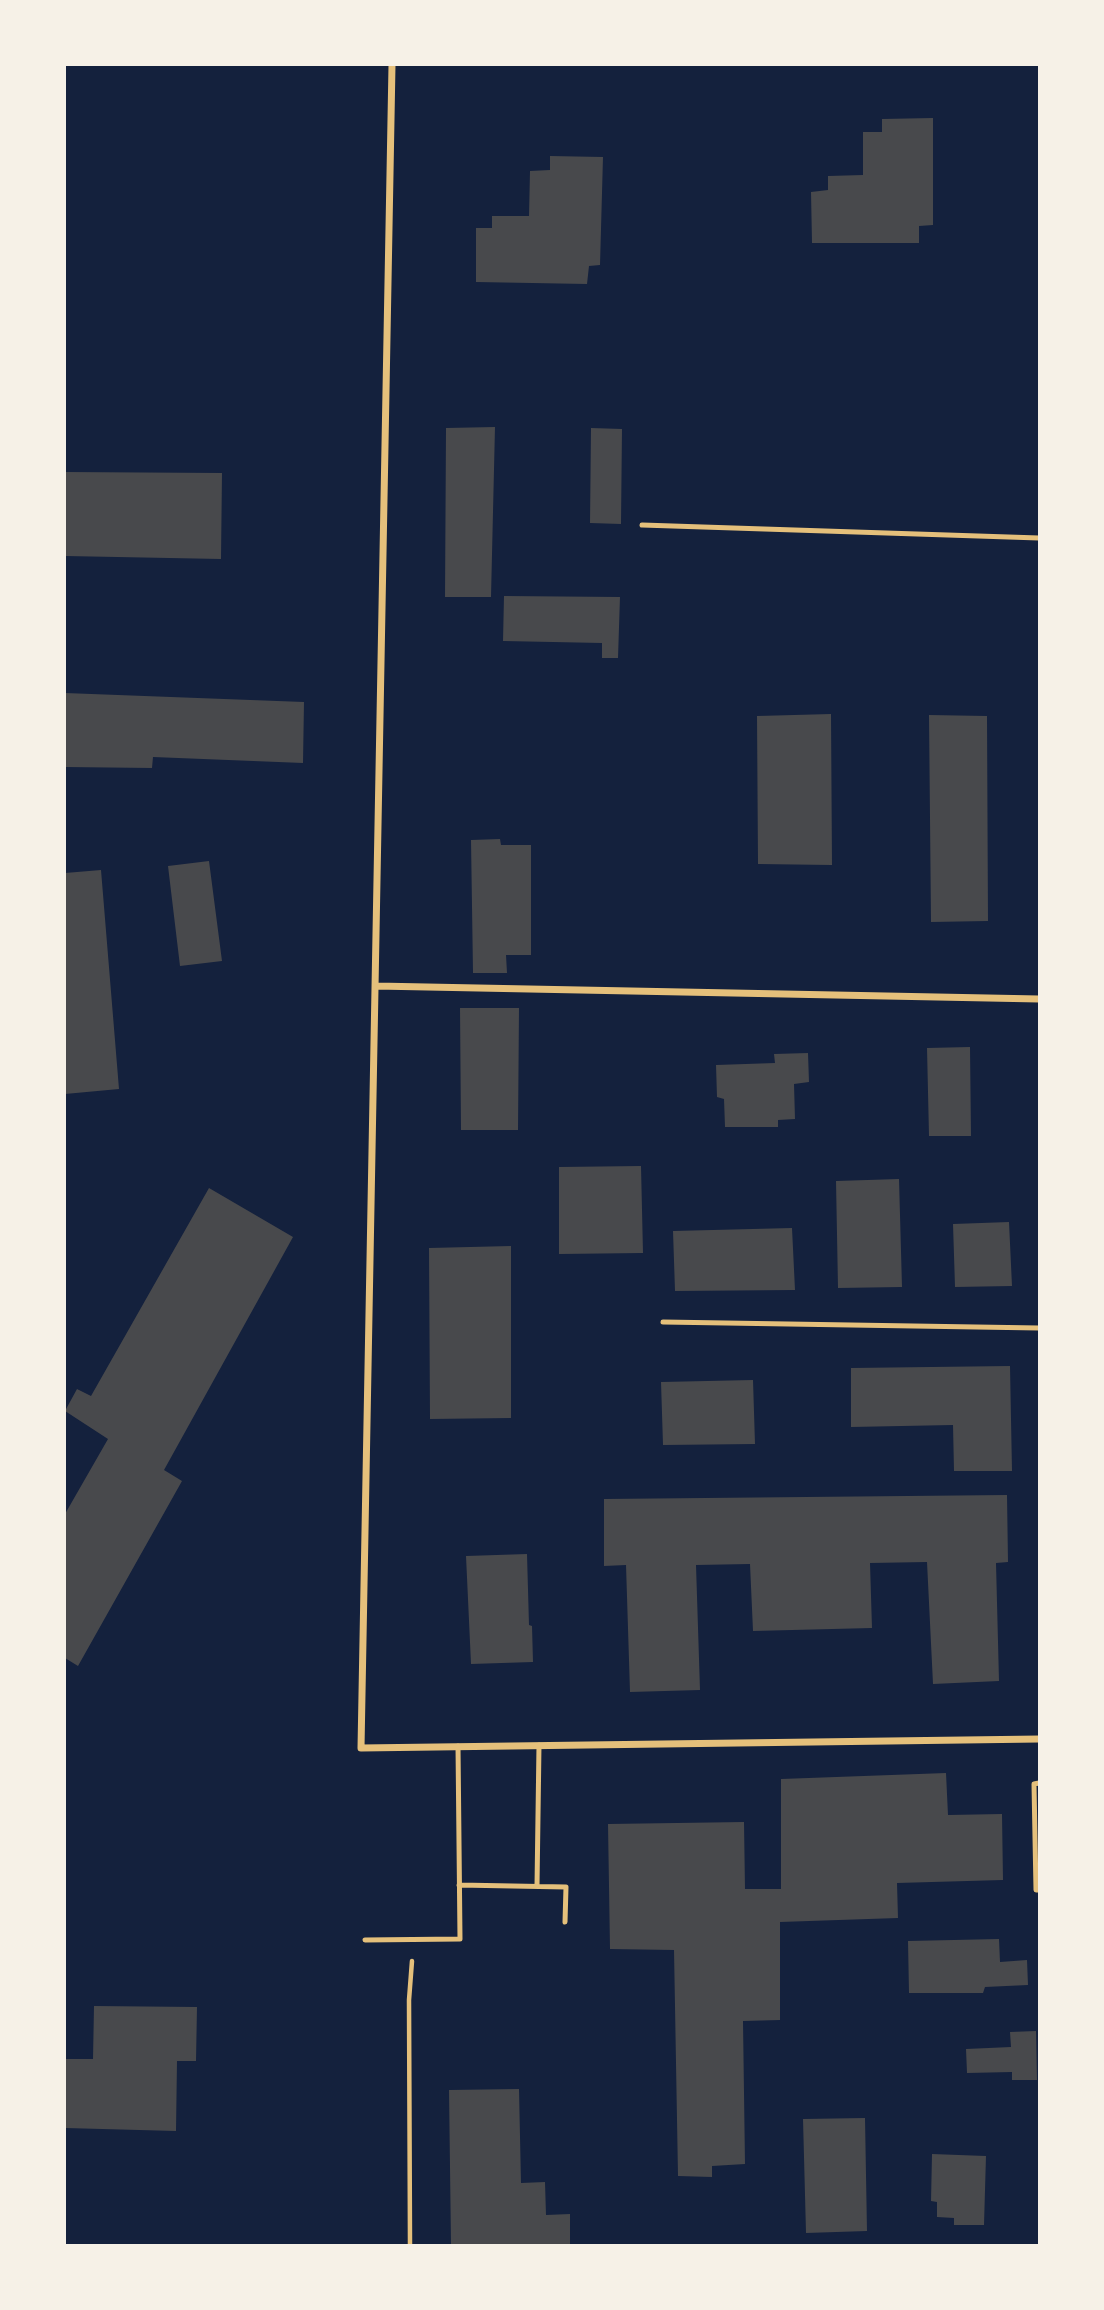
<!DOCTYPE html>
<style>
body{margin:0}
#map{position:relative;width:1104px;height:2310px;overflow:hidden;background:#14213d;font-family:Lato,sans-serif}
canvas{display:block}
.frame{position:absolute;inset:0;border:66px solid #f6f1e7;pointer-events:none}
</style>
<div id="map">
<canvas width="1104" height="2310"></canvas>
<div class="frame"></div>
</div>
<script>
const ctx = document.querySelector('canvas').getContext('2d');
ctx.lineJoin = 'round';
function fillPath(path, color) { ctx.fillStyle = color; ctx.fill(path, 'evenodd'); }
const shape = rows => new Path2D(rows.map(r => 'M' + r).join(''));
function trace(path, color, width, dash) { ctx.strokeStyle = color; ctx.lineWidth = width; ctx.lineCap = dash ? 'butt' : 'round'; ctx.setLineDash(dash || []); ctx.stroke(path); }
const building = shape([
 [933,118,933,225,919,226,919,243,812,243,811,192,828,190,828,176,863,175,863,132,882,132,882,119],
 [550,156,603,157,600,265,589,266,587,284,476,282,476,228,492,228,492,216,529,216,530,171,550,170],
 [495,427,491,597,445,597,446,428],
 [591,428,622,429,621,524,590,523],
 [65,472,222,473,221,559,65,556],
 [504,596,620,597,618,658,602,658,602,643,503,641],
 [65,693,304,702,303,763,153,757,152,768,65,767],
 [831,714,832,865,758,864,757,716],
 [929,715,987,716,988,921,931,922],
 [500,839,501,845,531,845,531,955,506,955,507,973,473,973,471,840],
 [209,861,222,961,180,966,168,866],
 [101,870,119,1089,65,1094,65,873],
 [460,1008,519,1008,518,1130,461,1130],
 [970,1047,971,1136,929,1136,927,1048],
 [808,1053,809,1082,794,1084,795,1119,778,1120,778,1127,725,1127,724,1099,717,1097,716,1065,775,1063,774,1054],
 [641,1166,643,1253,559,1254,559,1167],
 [899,1179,902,1287,838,1288,836,1181],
 [209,1188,293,1237,164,1470,182,1481,78,1666,65,1658,65,1514,108,1439,65,1411,77,1389,91,1396],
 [1009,1222,1012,1286,955,1287,953,1224],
 [792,1228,795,1290,675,1291,673,1231],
 [511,1246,511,1418,430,1419,429,1248],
 [1010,1366,1012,1471,954,1471,953,1425,851,1427,851,1368],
 [753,1380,755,1444,663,1445,661,1382],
 [1007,1495,1008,1562,996,1563,999,1681,933,1684,927,1562,870,1563,872,1628,753,1631,750,1564,696,1565,700,1690,630,1692,626,1565,604,1566,604,1499],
 [527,1554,529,1625,532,1626,533,1662,471,1664,466,1556],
 [946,1773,948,1815,1002,1814,1003,1880,897,1883,898,1918,780,1922,780,2020,743,2021,745,2164,712,2166,712,2177,678,2176,674,1950,610,1949,608,1824,744,1822,745,1889,781,1889,781,1779],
 [999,1939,1000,1962,1027,1960,1028,1985,985,1987,983,1993,909,1993,908,1941],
 [94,2006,197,2007,196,2061,177,2061,176,2131,65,2128,65,2059,93,2059],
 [1036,2031,1037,2080,1012,2080,1012,2072,967,2073,966,2049,1011,2047,1010,2032],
 [519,2089,521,2183,545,2182,546,2215,570,2214,570,2245,451,2245,449,2090],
 [865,2118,867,2231,806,2233,803,2119],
 [932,2154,986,2156,984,2225,954,2225,954,2218,937,2217,937,2202,931,2201]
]);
const path = shape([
 [410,2245,409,2000,412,1961]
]);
const service = shape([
 [642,525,1039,538],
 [663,1322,1039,1328],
 [1039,1783,1034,1784,1036,1890,1039,1890],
 [459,1885,566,1887,565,1922],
 [537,1886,539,1745],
 [365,1940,460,1939,458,1746]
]);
const minor = shape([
 [392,65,361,1748,1039,1739],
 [376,986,1039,999]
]);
fillPath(building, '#48494c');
trace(path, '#e5c07b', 4.5);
trace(service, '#e5c07b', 5);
trace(minor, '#e5c07b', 7);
</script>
